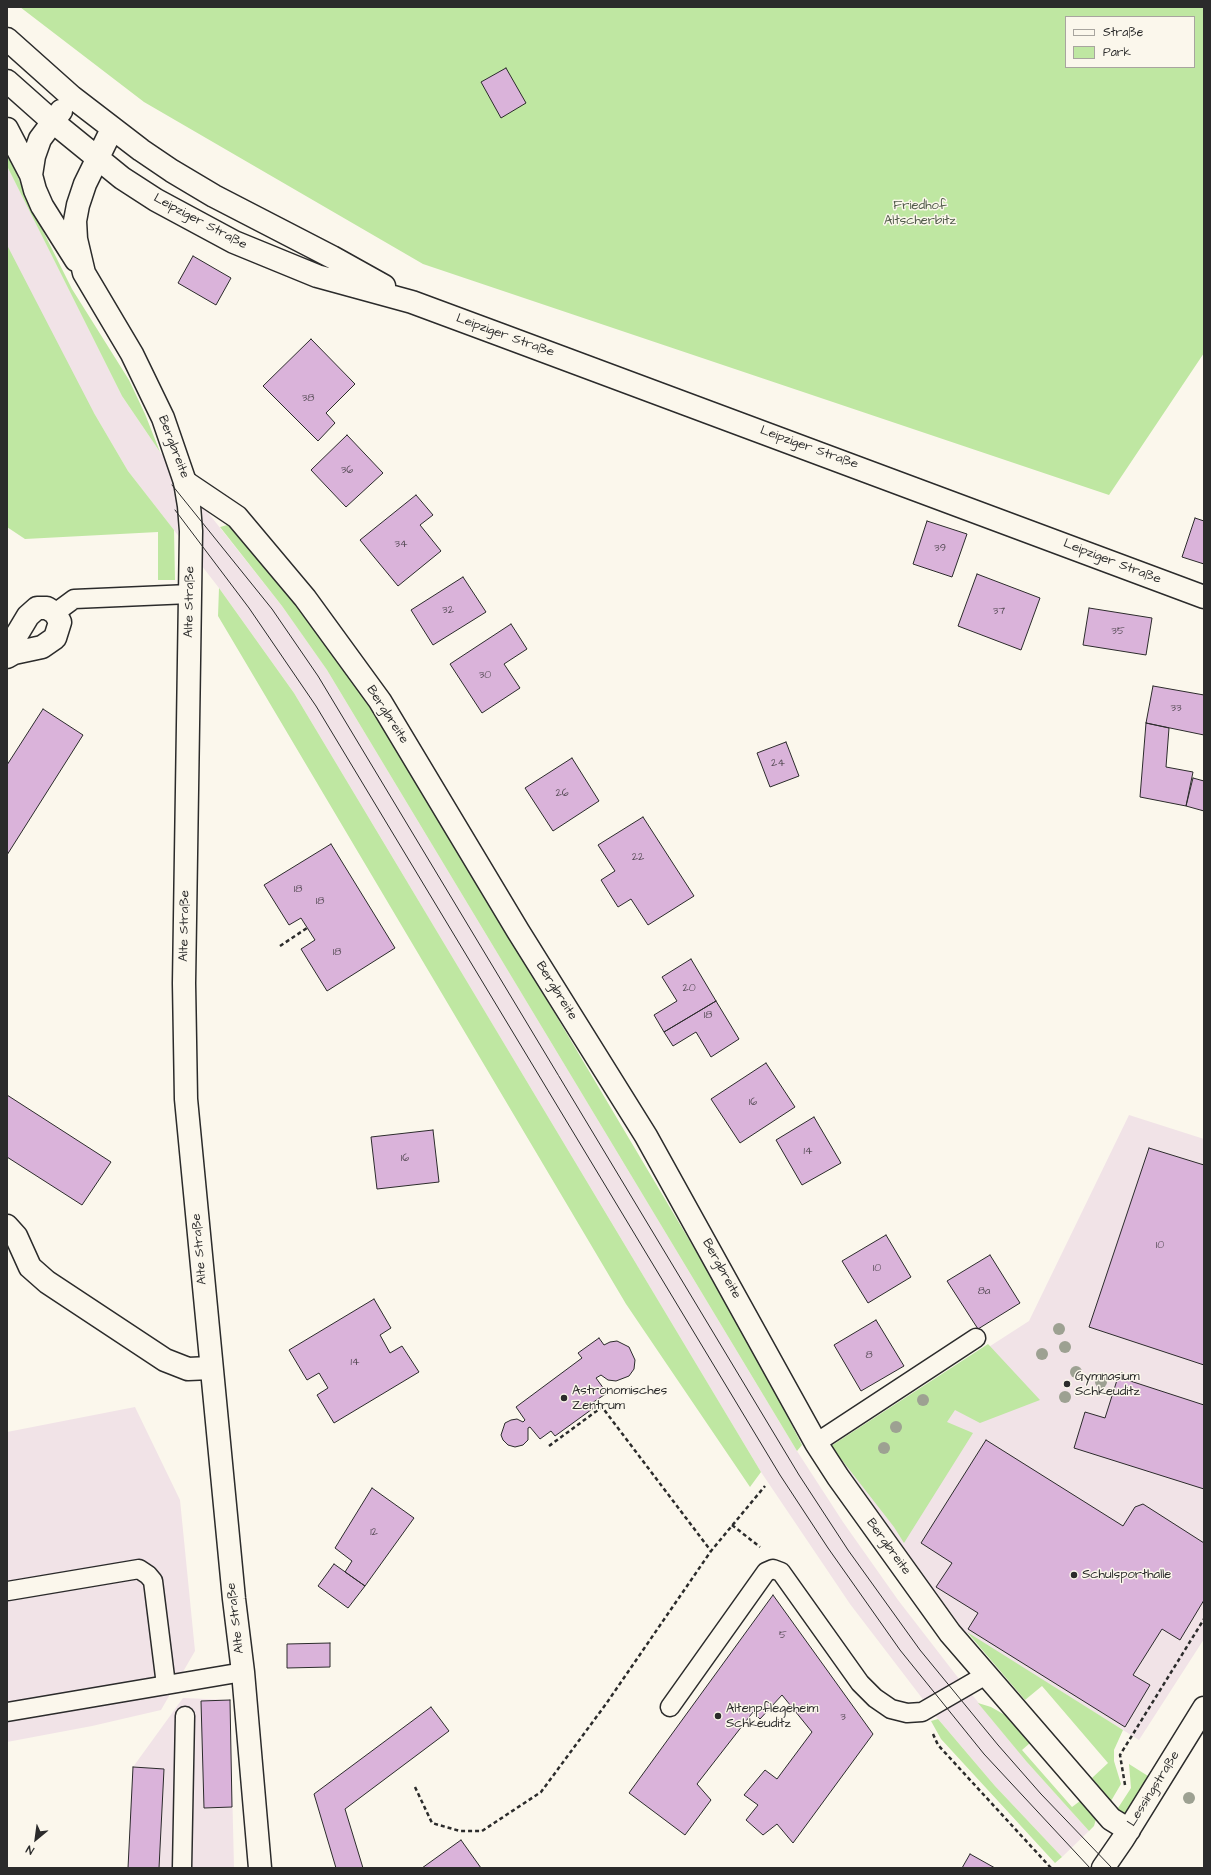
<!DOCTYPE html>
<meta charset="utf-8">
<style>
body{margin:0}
#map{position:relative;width:1211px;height:1875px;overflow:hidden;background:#fbf7ec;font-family:"Architects Daughter",sans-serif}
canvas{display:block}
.frame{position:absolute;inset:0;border:8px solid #2b2b2b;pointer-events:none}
.legend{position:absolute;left:1065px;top:16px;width:130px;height:52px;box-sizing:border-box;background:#fbf7ec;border:1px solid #a8a59f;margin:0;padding:5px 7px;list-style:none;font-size:12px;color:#2b2b2b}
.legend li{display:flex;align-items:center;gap:8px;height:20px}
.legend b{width:20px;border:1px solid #a8a59f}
.north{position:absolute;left:16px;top:1819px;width:40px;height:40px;-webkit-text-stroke:3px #fbf7ec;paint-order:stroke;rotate:209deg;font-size:11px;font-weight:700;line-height:16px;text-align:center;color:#2b2b2b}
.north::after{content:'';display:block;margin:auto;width:14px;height:18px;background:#2b2b2b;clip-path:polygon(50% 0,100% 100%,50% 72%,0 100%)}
</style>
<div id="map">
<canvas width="1211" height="1875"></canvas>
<div class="frame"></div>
<ul class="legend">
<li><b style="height:5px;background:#fbf7ec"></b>Straße</li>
<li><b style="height:11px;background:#bfe7a2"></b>Park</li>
</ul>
<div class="north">N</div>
</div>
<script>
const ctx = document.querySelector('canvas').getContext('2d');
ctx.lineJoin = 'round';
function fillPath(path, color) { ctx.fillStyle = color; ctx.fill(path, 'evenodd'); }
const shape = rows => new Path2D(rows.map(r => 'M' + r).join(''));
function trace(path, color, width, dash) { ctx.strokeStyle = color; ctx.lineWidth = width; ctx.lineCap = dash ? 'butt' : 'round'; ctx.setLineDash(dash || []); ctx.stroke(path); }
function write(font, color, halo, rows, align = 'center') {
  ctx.font = font + ' "Architects Daughter",sans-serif'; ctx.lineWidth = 3; ctx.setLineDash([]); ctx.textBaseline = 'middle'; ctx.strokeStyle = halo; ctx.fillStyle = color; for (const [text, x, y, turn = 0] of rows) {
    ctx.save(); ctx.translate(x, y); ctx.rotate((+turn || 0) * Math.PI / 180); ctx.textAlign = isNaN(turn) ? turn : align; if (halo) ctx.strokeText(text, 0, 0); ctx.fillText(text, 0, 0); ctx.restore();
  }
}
const built = shape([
 [7,166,122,396,160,452,282,606,327,670,797,1451,843,1522,898,1600,956,1675,1026,1761,1089,1831,1062,1857,995,1786,938,1719,850,1604,761,1472,294,693,219,588,128,471,94,413,7,327],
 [1129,1115,1204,1139,1204,1639,1139,1740,965,1632,832,1448,1029,1321],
 [135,1407,180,1500,195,1651,161,1710,92,1726,7,1742,7,1432],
 [183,1698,230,1700,234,1868,128,1868,133,1767]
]);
const green = shape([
 [20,7,1204,7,1204,353,1109,495,423,264,144,102],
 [1066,17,1194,17,1194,67,1066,67],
 [7,152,29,203,72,289,129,380,145,414,160,452,122,396,7,166],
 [7,245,94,413,128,471,174,530,175,580,158,580,158,532,25,539,7,527],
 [231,524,294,600,353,680,408,766,745,1334,802,1445,797,1451,327,670,282,606,220,527],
 [219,588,294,693,761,1472,750,1487,626,1304,218,616],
 [988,1344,1040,1400,980,1423,955,1410,947,1422,973,1433,904,1543,894,1527,831,1446],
 [967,1632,1123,1730,1114,1750,1114,1761,1121,1784,1111,1801,1092,1778,1108,1763,1042,1686,1025,1700],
 [978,1703,991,1707,1005,1715,1030,1743,1022,1750,1072,1807,1080,1801,1096,1819,1094,1826,1089,1831,1026,1761],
 [938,1719,995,1786,1062,1857,1055,1863,941,1739,931,1721],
 [1129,1764,1148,1776,1127,1812,1122,1815,1118,1808,1131,1788]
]);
const building = shape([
 [506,68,526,103,501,118,481,82,506,68],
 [193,256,231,278,216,305,178,283,193,256],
 [311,339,355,384,326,413,335,423,318,441,263,386,311,339],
 [347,435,383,473,346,507,311,470,347,435],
 [416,495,433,515,420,525,441,551,398,586,360,540,416,495],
 [1195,518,1204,521,1204,564,1182,557,1195,518],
 [927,521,967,534,952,577,913,564,927,521],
 [977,574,1040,598,1021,650,958,626,977,574],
 [463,577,486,612,433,645,411,610,463,577],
 [1089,608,1152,618,1146,655,1083,645,1089,608],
 [511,624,527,649,504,664,520,688,482,713,450,664,511,624],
 [1153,686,1204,695,1204,735,1146,723,1153,686],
 [43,709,83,735,7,855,7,765,43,709],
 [1146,723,1169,728,1166,767,1193,772,1186,806,1140,797,1146,723],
 [786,742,799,776,770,787,757,753,786,742],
 [572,758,599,801,553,831,525,788,572,758],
 [1193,778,1204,781,1204,811,1186,806,1193,778],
 [643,817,694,896,648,925,631,899,618,907,601,880,615,871,598,845,643,817],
 [331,844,395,948,327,991,301,949,315,940,301,918,289,925,264,885,331,844],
 [691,959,716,1001,664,1032,654,1015,677,1001,662,977,691,959],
 [716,1001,739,1039,711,1057,696,1032,673,1046,664,1032,716,1001],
 [766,1063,795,1107,740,1143,711,1099,766,1063],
 [7,1095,111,1162,82,1205,7,1157,7,1095],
 [814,1117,841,1163,802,1185,776,1140,814,1117],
 [433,1130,439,1182,377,1189,371,1137,433,1130],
 [1149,1148,1204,1165,1204,1365,1089,1327,1149,1148],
 [886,1235,911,1277,868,1303,842,1261,886,1235],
 [990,1255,1020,1303,978,1329,947,1281,990,1255],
 [374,1299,391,1328,380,1335,390,1353,402,1346,419,1372,334,1423,317,1395,328,1388,319,1373,307,1380,289,1350,374,1299],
 [876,1320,904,1366,861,1391,834,1345,876,1320],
 [599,1338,604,1345,610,1342,617,1341,629,1347,635,1360,634,1369,629,1376,616,1381,608,1380,601,1375,596,1378,607,1393,592,1403,595,1407,555,1436,551,1431,540,1439,530,1427,528,1428,528,1440,523,1445,515,1447,508,1445,503,1440,501,1435,505,1423,511,1420,517,1419,523,1422,525,1420,516,1407,582,1358,578,1353,599,1338],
 [1118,1377,1204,1405,1204,1489,1074,1448,1085,1412,1105,1418,1118,1377],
 [986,1440,1123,1526,1135,1507,1143,1504,1204,1543,1204,1600,1180,1640,1162,1629,1133,1675,1150,1685,1125,1727,968,1629,978,1613,936,1587,952,1563,921,1543,986,1440],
 [372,1488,414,1518,365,1586,345,1572,352,1561,335,1548,372,1488],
 [334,1564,365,1586,348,1608,318,1586,334,1564],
 [773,1595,873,1734,793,1843,777,1824,763,1835,746,1820,758,1805,744,1795,765,1770,777,1779,812,1732,782,1695,760,1719,753,1712,697,1784,711,1800,685,1835,629,1793,773,1595],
 [330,1643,330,1667,287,1668,287,1644,330,1643],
 [230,1700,232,1807,204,1808,201,1701,230,1700],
 [431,1707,449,1731,345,1809,363,1868,336,1868,314,1794,431,1707],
 [133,1767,164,1769,159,1868,128,1868,133,1767],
 [461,1840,481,1868,422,1868,461,1840],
 [970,1854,995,1868,962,1868,970,1854]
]);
const path = shape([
 [280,946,307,928],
 [549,1446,602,1407,711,1551,765,1486],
 [732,1525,760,1547],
 [933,1734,938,1745,1051,1868],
 [1125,1785,1120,1755,1204,1619],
 [415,1787,432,1823,460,1831,482,1831,541,1792,606,1704,711,1551]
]);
const lane = shape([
 [55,613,74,599,190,594],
 [816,1443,976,1338],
 [8,1591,139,1569,148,1575,153,1581,166,1685],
 [670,1707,766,1572,773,1569,781,1572,860,1683,875,1698,891,1709,907,1713,922,1712,986,1675],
 [7,1712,243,1672],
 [182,1868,185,1716]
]);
const street = shape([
 [185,482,237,517,305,598,380,701,518,931,646,1136,816,1443,838,1477,950,1633,1111,1819,1129,1830],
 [7,651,28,616,37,608,47,608,55,613,60,622,55,638,42,647,14,653,7,657],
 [7,1226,16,1236,30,1267,47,1282,165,1360,188,1369,211,1368],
 [1103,1868,1123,1839,1204,1708]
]);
const secondary = shape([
 [7,39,72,97,141,150,172,171,214,196,332,257,384,286],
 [7,81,52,121,122,178,156,200,234,242,317,276,412,302,501,335,1204,597],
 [7,129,31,175,35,190,42,206,76,260],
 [112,129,85,184,78,205,75,221,76,239,84,273,132,354,163,418,185,482,189,506,191,531,184,983,186,1099,234,1599,243,1672,260,1868],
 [31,175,34,156,40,139,61,111]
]);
const tram = shape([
 [172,485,272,609,318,676,799,1475,848,1550,920,1650,998,1745,1041,1794,1112,1868],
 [175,510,249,608,316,706,780,1475,828,1548,900,1650,984,1754,1090,1868]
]);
const trees = [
 [1059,1329],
 [1065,1347],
 [1042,1354],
 [1076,1372],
 [1101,1382],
 [1065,1397],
 [923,1400],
 [896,1427],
 [884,1448],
 [1189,1798]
];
const markers = [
 [1067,1384,4,"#2b2b2b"],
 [564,1398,4,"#2b2b2b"],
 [1074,1575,4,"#2b2b2b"],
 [718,1716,4,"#2b2b2b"]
];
const numberNames = [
 ["38",308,399],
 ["36",347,471],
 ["34",401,545],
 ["39",940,549],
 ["32",448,611],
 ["37",999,612],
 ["35",1118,632],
 ["30",485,676],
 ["33",1176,709],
 ["24",778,764],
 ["26",562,794],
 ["22",638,858],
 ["18",298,890],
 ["18",320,902],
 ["18",337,953],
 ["20",689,989],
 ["18",708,1016],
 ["16",753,1103],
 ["14",808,1152],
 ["16",405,1159],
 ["10",1160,1246],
 ["10",877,1269],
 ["8a",984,1292],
 ["8",869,1356],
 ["14",355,1363],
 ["12",374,1533],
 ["5",783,1636],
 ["3",843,1718]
];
const parkNames = [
 ["Friedhof",920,206],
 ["Altscherbitz",920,221]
];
const streetNames = [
 ["Leipziger Straße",200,222,28],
 ["Leipziger Straße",505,336,20],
 ["Bergbreite",173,447,69],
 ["Leipziger Straße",809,448,20],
 ["Leipziger Straße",1112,562,21],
 ["Alte Straße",190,602,-89],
 ["Bergbreite",387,715,57],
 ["Alte Straße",185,926,-89],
 ["Bergbreite",556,991,58],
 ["Alte Straße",200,1249,-95],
 ["Bergbreite",721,1269,61],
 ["Bergbreite",888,1547,54],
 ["Alte Straße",236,1618,-97],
 ["Lessingstraße",1154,1789,-58]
];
const poiNames = [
 ["Gymnasium",1075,1377],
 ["Schkeuditz",1075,1392],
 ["Astronomisches",572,1391],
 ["Zentrum",572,1406],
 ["Schulsporthalle",1082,1575],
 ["Altenpflegeheim",726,1709],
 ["Schkeuditz",726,1724]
];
fillPath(built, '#f1e3e7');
fillPath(green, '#bfe7a2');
fillPath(building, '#dab3da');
trace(building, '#2b2b2b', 1);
trace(lane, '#2b2b2b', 21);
trace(street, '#2b2b2b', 25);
trace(secondary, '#2b2b2b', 25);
trace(path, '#2b2b2b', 2.5, [4, 3]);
trace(lane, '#fbf7ec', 18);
trace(street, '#fbf7ec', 22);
trace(secondary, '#fbf7ec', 22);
trace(tram, '#2b2b2b', 1);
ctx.fillStyle = '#9da192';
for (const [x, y] of trees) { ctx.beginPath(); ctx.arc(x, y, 6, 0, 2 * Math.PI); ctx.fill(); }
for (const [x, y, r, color] of markers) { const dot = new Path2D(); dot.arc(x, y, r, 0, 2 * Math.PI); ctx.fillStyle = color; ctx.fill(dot); trace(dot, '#fbf7ec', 1.5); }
write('11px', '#574d57', null, numberNames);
write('13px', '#505a49', '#fbf7ec', parkNames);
write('13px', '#2b2b2b', '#fbf7ec', streetNames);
write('13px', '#2b2b2b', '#fbf7ec', poiNames, 'left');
</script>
